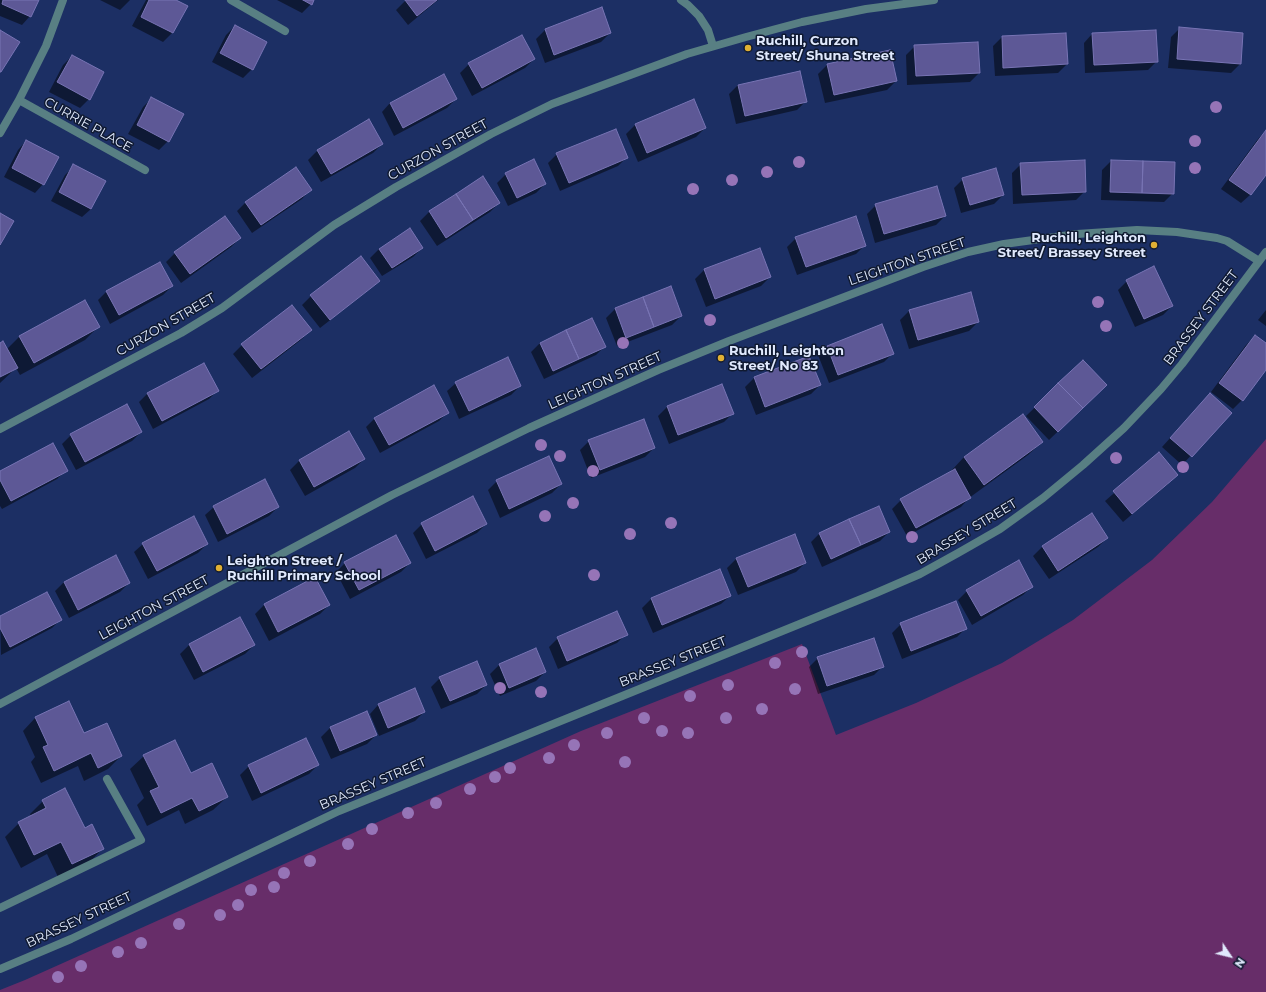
<!DOCTYPE html>
<style>
body{margin:0}
#map{position:relative;width:1266px;height:992px;overflow:hidden;background:#1c2f64;font-family:Montserrat,sans-serif}
canvas{display:block}
.north{position:absolute;left:1210px;top:936px;width:40px;height:40px;-webkit-text-stroke:3px #101a31;paint-order:stroke;rotate:125deg;font-size:11px;font-weight:700;line-height:16px;text-align:center;color:#e0e9fd}
.north::after{content:'';display:block;margin:auto;width:14px;height:18px;background:#e0e9fd;clip-path:polygon(50% 0,100% 100%,50% 72%,0 100%)}
</style>
<div id="map">
<canvas width="1266" height="992"></canvas>
<div class="north">N</div>
</div>
<script>
const ctx = document.querySelector('canvas').getContext('2d');
ctx.lineJoin = 'round';
function fillPath(path, color) { ctx.fillStyle = color; ctx.fill(path, 'evenodd'); }
const shape = rows => new Path2D(rows.map(r => 'M' + r).join(''));
function trace(path, color, width, dash) { ctx.strokeStyle = color; ctx.lineWidth = width; ctx.lineCap = dash ? 'butt' : 'round'; ctx.setLineDash(dash || []); ctx.stroke(path); }
function write(font, color, halo, rows, align = 'center') {
  ctx.font = font + ' Montserrat,sans-serif'; ctx.lineWidth = 3; ctx.setLineDash([]); ctx.textBaseline = 'middle'; ctx.strokeStyle = halo; ctx.fillStyle = color; for (const [text, x, y, turn = 0] of rows) {
    ctx.save(); ctx.translate(x, y); ctx.rotate((+turn || 0) * Math.PI / 180); ctx.textAlign = isNaN(turn) ? turn : align; if (halo) ctx.strokeText(text, 0, 0); ctx.fillText(text, 0, 0); ctx.restore();
  }
}
const green = shape([
 [1266,439,1266,992,0,992,0,990,25,980,581,731,802,644,836,735,916,703,1002,663,1073,620,1152,560,1212,502]
]);
const shadow = shape([
 [0,0,38,0,30,16,22,25,0,16],
 [100,0,130,0,120,10],
 [146,0,174,0,186,6,172,33,163,42,132,26],
 [277,0,313,0,311,4,302,13],
 [406,0,438,0,408,25,396,10],
 [235,26,252,69,243,78,212,62,226,35],
 [1180,28,1242,34,1240,64,1231,73,1168,68,1171,37],
 [545,30,610,33,601,42,545,63,536,39],
 [1065,34,1067,64,1058,73,995,76,993,46,1002,37],
 [1092,34,1157,61,1148,70,1085,73,1084,43],
 [915,46,979,73,970,82,907,85,906,55],
 [72,56,89,99,80,108,49,92,63,65],
 [534,59,525,68,472,96,460,73,469,64],
 [827,65,896,81,887,90,825,103,818,74],
 [738,85,806,101,797,110,736,124,729,94],
 [151,99,168,141,159,150,128,134,143,107],
 [456,99,447,108,394,136,382,112,390,103],
 [693,100,705,128,696,137,638,162,626,134,635,125],
 [369,121,382,144,373,153,321,182,308,160,317,151],
 [1266,131,1266,173,1250,195,1241,203,1221,189,1258,139],
 [26,141,43,184,35,193,4,177,18,150],
 [557,154,627,157,618,166,560,191,548,163],
 [1111,161,1174,163,1173,193,1164,202,1101,200,1102,170],
 [1021,164,1085,191,1076,200,1013,204,1012,173],
 [74,166,91,209,82,217,51,201,65,175],
 [506,174,545,184,536,193,508,206,497,183],
 [483,178,499,203,490,212,437,246,420,221,429,212],
 [963,179,1003,195,994,204,961,213,954,188],
 [310,190,302,199,252,233,237,211,246,202],
 [876,205,945,216,936,225,875,243,867,214],
 [240,238,231,247,181,283,166,262,175,253],
 [796,238,865,245,856,254,797,275,787,247],
 [422,248,413,257,382,276,370,258,379,249],
 [704,270,770,277,761,286,706,307,695,279],
 [379,281,370,289,320,328,302,305,311,296],
 [1127,281,1172,306,1163,315,1135,327,1118,290],
 [172,286,163,295,110,324,98,300,107,291],
 [615,309,681,316,672,325,617,346,606,318],
 [1266,310,1266,326,1258,320],
 [909,311,978,322,969,331,909,349,900,320],
 [99,326,85,340,20,375,16,368,0,383,0,344,7,349,19,337],
 [310,330,302,339,252,378,233,354,242,345],
 [1255,336,1266,345,1266,368,1242,400,1233,409,1211,392,1246,345],
 [540,343,605,346,596,355,544,379,531,352],
 [827,346,893,353,884,362,829,383,818,355],
 [809,357,820,385,811,394,756,415,745,387,754,378],
 [1083,361,1106,385,1049,440,1026,416],
 [456,383,520,386,511,395,459,419,447,391],
 [218,390,209,399,153,429,139,402,148,393],
 [1210,394,1231,413,1182,465,1162,447],
 [667,407,733,413,724,422,669,444,658,416],
 [448,412,439,421,380,453,366,427,375,418],
 [141,432,132,441,76,470,62,444,71,435],
 [349,433,364,459,355,468,305,496,290,470,299,461],
 [589,441,654,448,645,457,591,478,580,450],
 [1042,442,1028,455,969,498,961,507,907,536,892,509,901,500,952,472,951,471,964,457],
 [1159,454,1168,484,1123,522,1105,501],
 [548,457,561,484,552,493,500,518,488,490,497,481],
 [66,470,57,479,2,509,0,506,0,472],
 [214,507,278,507,269,516,218,542,205,515],
 [1091,514,1107,538,1098,547,1049,579,1033,556,1042,547],
 [422,524,486,524,477,533,426,559,413,533],
 [889,532,880,541,822,567,811,542,820,533],
 [794,535,805,563,796,572,738,595,727,568,736,559],
 [143,544,207,544,198,553,148,579,134,552],
 [345,563,410,563,401,572,350,599,336,572],
 [315,579,329,605,320,614,269,641,255,614,264,605],
 [64,582,129,583,120,592,69,618,55,591],
 [1032,586,1023,595,972,625,958,600,967,591],
 [730,596,721,604,653,633,642,608,651,599],
 [0,617,61,619,52,628,1,655],
 [901,624,966,628,957,637,902,659,892,633],
 [626,634,617,643,558,669,549,647,558,638],
 [189,645,254,645,245,654,194,680,180,654],
 [535,649,545,672,536,681,500,696,490,674,499,665],
 [818,658,883,666,874,675,818,694,809,667],
 [440,678,486,685,477,694,441,709,431,687],
 [378,705,424,712,415,721,379,736,370,714],
 [36,717,84,734,121,756,108,769,84,781,78,766,41,783,31,762,35,757,23,731],
 [330,728,376,735,367,744,331,759,321,737],
 [144,756,227,797,213,810,185,824,179,810,147,826,137,805,144,798,130,769],
 [318,765,309,774,252,801,240,775,249,766],
 [43,801,84,829,103,848,90,862,58,877,47,854,21,868,5,837,19,823,31,817,30,814]
]);
const building = shape([
 [3,0,39,0,31,17,2,4,3,0],
 [149,0,176,0,188,6,173,33,141,17,149,0],
 [303,0,314,0,312,5,303,0],
 [405,0,437,0,417,16,405,0],
 [602,7,611,33,554,55,545,29,602,7],
 [235,25,267,42,253,70,220,53,235,25],
 [1179,27,1243,33,1241,64,1177,59,1179,27],
 [0,30,20,42,1,72,0,72,0,30],
 [1156,30,1158,62,1094,65,1092,33,1156,30],
 [1066,33,1068,64,1003,68,1002,36,1066,33],
 [522,35,535,59,482,88,468,63,522,35],
 [978,42,980,73,916,76,914,45,978,42],
 [890,50,897,81,834,95,827,64,890,50],
 [72,55,104,72,90,100,57,82,72,55],
 [800,71,807,102,745,116,738,85,800,71],
 [444,74,457,99,403,128,390,103,444,74],
 [151,97,184,114,169,142,137,125,151,97],
 [694,99,706,128,647,153,635,124,694,99],
 [369,119,383,144,331,174,317,150,369,119],
 [616,129,628,158,569,183,556,153,616,129],
 [1266,130,1266,175,1251,195,1229,180,1266,130],
 [26,140,59,157,44,185,12,168,26,140],
 [534,159,546,184,517,198,505,173,534,159],
 [1085,160,1086,192,1022,195,1020,163,1085,160],
 [1111,160,1143,161,1142,193,1110,192,1111,160],
 [1143,161,1175,162,1174,194,1142,193,1143,161],
 [73,164,106,181,91,209,59,192,73,164],
 [296,167,312,190,261,225,245,202,296,167],
 [996,168,1004,195,970,205,962,178,996,168],
 [483,176,500,203,473,220,456,194,483,176],
 [937,186,946,216,884,234,875,204,937,186],
 [456,194,473,220,446,238,429,211,456,194],
 [0,213,14,221,0,245,0,213],
 [225,216,241,238,190,274,174,252,225,216],
 [856,216,866,246,806,267,795,237,856,216],
 [410,228,423,248,392,268,379,249,410,228],
 [760,248,771,277,715,299,704,269,760,248],
 [361,256,380,281,330,320,310,295,361,256],
 [160,262,173,286,119,315,106,291,160,262],
 [1154,266,1173,306,1144,319,1126,280,1154,266],
 [671,286,682,316,654,327,643,297,671,286],
 [971,292,979,322,918,340,909,310,971,292],
 [643,297,654,327,626,338,615,308,643,297],
 [85,300,100,327,34,363,19,336,85,300],
 [292,305,312,330,261,369,241,344,292,305],
 [592,318,606,347,579,359,566,330,592,318],
 [882,324,894,354,838,375,827,346,882,324],
 [566,330,579,359,553,371,540,343,566,330],
 [1255,335,1266,343,1266,370,1243,401,1219,383,1255,335],
 [3,341,18,368,0,377,0,343,3,341],
 [809,356,821,385,765,407,754,377,809,356],
 [508,357,521,386,469,411,455,382,508,357],
 [1083,360,1107,385,1083,408,1058,383,1083,360],
 [204,363,219,391,162,421,147,393,204,363],
 [1058,383,1083,408,1058,432,1034,407,1058,383],
 [722,384,734,414,678,435,667,406,722,384],
 [434,385,449,413,389,445,374,418,434,385],
 [1210,393,1232,413,1192,457,1170,438,1210,393],
 [127,404,142,432,85,462,70,434,127,404],
 [1023,414,1043,442,984,485,964,457,1023,414],
 [644,419,655,448,600,470,588,440,644,419],
 [349,431,365,459,314,487,299,460,349,431],
 [53,443,68,471,11,501,0,480,0,471,53,443],
 [1159,452,1178,475,1132,514,1113,491,1159,452],
 [549,456,562,484,509,509,496,480,549,456],
 [955,469,971,498,916,528,900,499,955,469],
 [265,479,279,507,227,534,213,506,265,479],
 [473,496,487,524,435,551,421,523,473,496],
 [879,506,890,532,861,545,849,519,879,506],
 [1092,513,1108,538,1058,571,1042,546,1092,513],
 [194,516,208,544,157,571,142,543,194,516],
 [849,519,861,545,831,559,819,533,849,519],
 [795,534,806,563,748,587,736,558,795,534],
 [396,535,411,563,359,590,344,562,396,535],
 [116,555,130,583,78,610,64,582,116,555],
 [1019,560,1033,587,981,616,966,590,1019,560],
 [720,569,731,596,662,625,651,598,720,569],
 [315,577,330,605,278,632,264,604,315,577],
 [47,592,62,620,10,647,0,628,0,616,47,592],
 [956,601,967,629,911,651,900,623,956,601],
 [617,611,628,635,567,661,557,637,617,611],
 [240,617,255,645,203,672,189,644,240,617],
 [874,638,884,667,827,686,817,657,874,638],
 [536,648,546,672,509,688,499,664,536,648],
 [477,661,487,685,450,701,439,677,477,661],
 [415,688,425,712,388,728,378,704,415,688],
 [69,701,84,733,107,723,122,756,98,768,91,753,54,771,43,747,48,745,35,717,69,701],
 [367,711,377,735,340,751,330,727,367,711],
 [306,738,319,765,261,793,248,765,306,738],
 [175,740,191,773,212,763,228,797,199,811,192,798,161,813,150,791,159,787,143,755,175,740],
 [65,788,85,828,92,824,104,849,72,864,61,842,34,855,18,822,46,808,42,800,65,788]
]);
const lane = shape([
 [0,908,141,840,107,779]
]);
const street = shape([
 [231,0,285,31],
 [681,0,688,5,699,16,708,30,713,46],
 [19,100,145,170],
 [0,133,19,100,46,46,63,0],
 [0,429,181,333,222,308,334,225,396,187,491,134,552,104,687,54,746,37,802,22,866,9,934,0],
 [0,704,392,495,529,428,658,370,729,341,923,267,968,252,1004,244,1077,234,1137,230,1177,232,1217,238,1227,241,1259,261],
 [0,969,71,939,339,811,876,593,920,574,958,553,1000,529,1043,498,1083,465,1124,428,1161,389,1182,364,1266,252]
]);
const trees = [
 [1216,107],
 [1195,141],
 [799,162],
 [1195,168],
 [767,172],
 [732,180],
 [693,189],
 [1098,302],
 [710,320],
 [1106,326],
 [623,343],
 [541,445],
 [560,456],
 [1116,458],
 [1183,467],
 [593,471],
 [573,503],
 [545,516],
 [671,523],
 [630,534],
 [912,537],
 [594,575],
 [802,652],
 [775,663],
 [728,685],
 [500,688],
 [795,689],
 [541,692],
 [690,696],
 [762,709],
 [644,718],
 [726,718],
 [662,731],
 [607,733],
 [688,733],
 [574,745],
 [549,758],
 [625,762],
 [510,768],
 [495,777],
 [470,789],
 [436,803],
 [408,813],
 [372,829],
 [348,844],
 [310,861],
 [284,873],
 [274,887],
 [251,890],
 [238,905],
 [220,915],
 [179,924],
 [141,943],
 [118,952],
 [81,966],
 [58,977]
];
const markers = [
 [748,48,4,"#e0b034"],
 [1154,245,4,"#e0b034"],
 [721,358,4,"#e0b034"],
 [219,568,4,"#e0b034"]
];
const poiNames = [
 ["Ruchill, Curzon",756,41],
 ["Street/ Shuna Street",756,56],
 ["Ruchill, Leighton",1146,238,"right"],
 ["Street/ Brassey Street",1146,253,"right"],
 ["Ruchill, Leighton",729,351],
 ["Street/ No 83",729,366],
 ["Leighton Street /",227,561],
 ["Ruchill Primary School",227,576]
];
const streetNames = [
 ["CURRIE PLACE",88,125,29],
 ["CURZON STREET",438,150,-29],
 ["LEIGHTON STREET",907,262,-19],
 ["BRASSEY STREET",1201,318,-53],
 ["CURZON STREET",166,325,-30],
 ["LEIGHTON STREET",605,381,-24],
 ["BRASSEY STREET",967,532,-31],
 ["LEIGHTON STREET",154,608,-28],
 ["BRASSEY STREET",673,662,-22],
 ["BRASSEY STREET",373,784,-23],
 ["BRASSEY STREET",79,920,-25]
];
fillPath(green, '#672d69');
fillPath(shadow, '#0007');
fillPath(building, '#5d5896');
trace(building, '#7874b4', 1);
trace(lane, '#587f83', 8);
trace(street, '#587f83', 8);
ctx.fillStyle = '#9674b7';
for (const [x, y] of trees) { ctx.beginPath(); ctx.arc(x, y, 6, 0, 2 * Math.PI); ctx.fill(); }
for (const [x, y, r, color] of markers) { const dot = new Path2D(); dot.arc(x, y, r, 0, 2 * Math.PI); ctx.fillStyle = color; ctx.fill(dot); trace(dot, '#101a31', 1.5); }
write('bold 13px', '#e0e9fd', '#101a31', poiNames, 'left');
write('13px', '#e0e9fd', '#101a31', streetNames);
</script>
